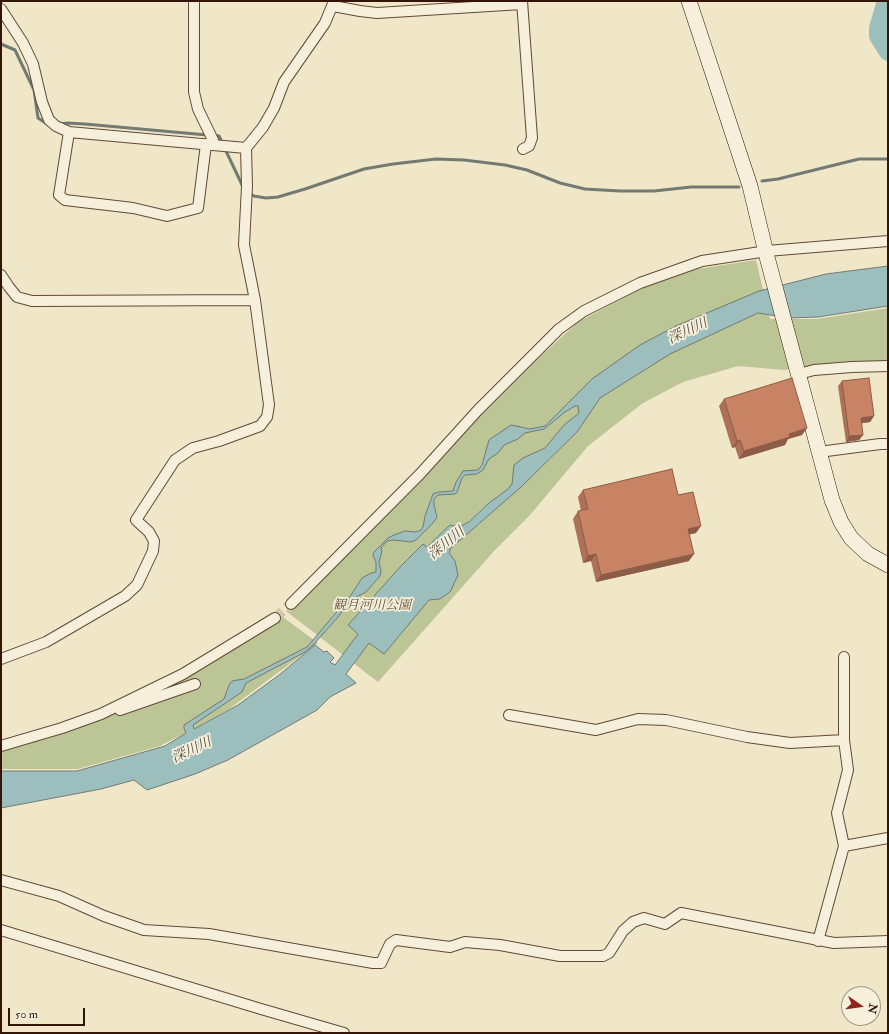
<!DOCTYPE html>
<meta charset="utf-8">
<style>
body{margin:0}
#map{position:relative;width:889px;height:1034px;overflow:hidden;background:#f0e7c8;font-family:"IM FELL Double Pica",serif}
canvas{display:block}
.frame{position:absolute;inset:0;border:2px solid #341406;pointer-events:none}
.north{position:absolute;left:841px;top:986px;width:40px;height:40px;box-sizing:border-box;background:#f5efdb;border:1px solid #a89786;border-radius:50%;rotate:103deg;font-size:11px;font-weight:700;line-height:16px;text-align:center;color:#341406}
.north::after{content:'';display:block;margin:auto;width:14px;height:18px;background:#8f2418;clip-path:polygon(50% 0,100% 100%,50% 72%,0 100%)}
.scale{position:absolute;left:8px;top:1008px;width:77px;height:18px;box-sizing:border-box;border:2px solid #341406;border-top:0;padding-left:5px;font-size:12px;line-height:14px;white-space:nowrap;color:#341406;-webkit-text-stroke:3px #f5efdb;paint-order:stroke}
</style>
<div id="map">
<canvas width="889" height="1034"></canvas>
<div class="frame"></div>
<div class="north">N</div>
<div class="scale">50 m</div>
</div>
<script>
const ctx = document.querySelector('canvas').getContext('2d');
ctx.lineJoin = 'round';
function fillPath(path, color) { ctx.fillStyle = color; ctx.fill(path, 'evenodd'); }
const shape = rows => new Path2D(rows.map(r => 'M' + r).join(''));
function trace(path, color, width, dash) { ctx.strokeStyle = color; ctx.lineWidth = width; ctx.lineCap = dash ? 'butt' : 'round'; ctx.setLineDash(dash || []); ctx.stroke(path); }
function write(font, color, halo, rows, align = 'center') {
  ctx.font = font + ' "IM FELL Double Pica","Noto Serif JP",serif'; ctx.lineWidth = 3.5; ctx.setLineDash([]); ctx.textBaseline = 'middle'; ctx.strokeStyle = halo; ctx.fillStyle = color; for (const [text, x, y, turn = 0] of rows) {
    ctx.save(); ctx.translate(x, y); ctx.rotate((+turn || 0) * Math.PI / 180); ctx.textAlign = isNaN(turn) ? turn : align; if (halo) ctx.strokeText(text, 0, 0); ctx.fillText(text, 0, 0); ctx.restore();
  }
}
const green = shape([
 [756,260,770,319,817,319,888,308,888,363,880,362,804,366,784,370,738,366,683,382,643,403,588,446,530,515,495,550,378,682,286,611,346,553,497,396,578,322,644,287,697,269],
 [280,615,318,643,229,709,197,727,160,746,78,769,1,769,1,750,100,717,274,621]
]);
const water = shape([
 [888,266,888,306,818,317,789,318,758,313,670,354,600,398,577,432,521,487,451,548,449,553,455,561,458,575,450,592,440,599,429,600,384,654,369,643,346,674,356,683,330,697,317,710,228,760,195,774,147,790,134,780,101,789,1,808,1,771,77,771,165,746,186,733,184,728,184,725,224,699,229,685,232,681,244,679,307,647,351,595,362,578,371,573,376,572,376,562,373,555,374,552,388,538,394,535,405,531,416,532,421,530,423,527,425,516,433,494,439,492,453,491,456,482,463,471,478,470,482,465,489,440,511,425,530,429,545,426,592,379,640,345,676,326,759,291,826,274,888,266],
 [575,406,578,406,579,413,564,425,545,448,523,458,514,465,512,484,508,489,489,503,469,522,459,527,450,525,427,547,423,544,401,566,348,625,358,634,335,665,330,662,334,658,327,651,324,652,315,645,279,675,238,705,194,729,193,725,242,692,246,683,305,652,314,644,338,617,351,600,366,592,380,576,381,571,379,562,382,551,381,548,387,541,394,540,411,542,416,540,433,523,437,517,434,505,434,499,438,495,455,494,457,492,462,478,465,475,477,474,483,470,489,459,498,453,504,445,518,439,525,433,544,429,565,412,575,406]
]);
const stream = shape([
 [1,44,15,50,34,90,38,118,47,124],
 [60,124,67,123,85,124,207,135],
 [213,135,219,136,223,144],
 [225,149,244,189],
 [762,181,778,179,859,159,888,159],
 [249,194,254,196,266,198,278,197,305,189,364,169,393,164,436,159,464,160,505,165,527,170,560,183,585,189,620,191,654,191,691,187,739,187]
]);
const river = shape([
 [886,1,878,28,878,36,888,52]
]);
const streetTunnel = shape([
 [275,618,291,604]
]);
const street = shape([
 [194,1,194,92,198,109,213,140,211,144],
 [522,1,532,138,529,146,523,149],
 [333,6,360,11,377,13,522,4],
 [1,9,23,43,33,64,42,102,49,120,56,126,69,132,246,148],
 [69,132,59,195,65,200,133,208,167,216,198,208,206,144],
 [1,275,9,287,17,297,32,301,255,300],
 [799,374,814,370,852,367,888,366],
 [819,452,880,444,888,444],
 [291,604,420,474,478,410,559,329,584,311,640,283,702,261,767,251,888,241],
 [1,659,46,642,125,596,137,585,153,551,154,541,149,532,136,520,175,460,193,448,219,441,260,426,267,417,269,405,255,300,244,245,247,186,246,148,263,127,274,108,284,82,325,23,334,1],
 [120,710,195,684],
 [509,715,596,730,638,719,666,720,747,737,790,743,844,740],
 [1,746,62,728,101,714,183,674,275,618],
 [844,846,888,838],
 [1,880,59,896,104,916,144,930,209,934,373,963,381,963,390,944,396,940,450,947,465,942,500,945,560,956,603,956,609,953,623,931,633,922,644,918,665,924,681,913,834,943,888,941],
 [1,930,261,1009,344,1033],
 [818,941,844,846,837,813,848,770,844,740,844,657]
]);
const secondary = shape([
 [689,1,750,186,767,257,832,500,841,522,851,538,868,554,888,565]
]);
const wall = shape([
 [842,381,874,416,870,422,861,423,863,435,859,440,846,442,838,386],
 [724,399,802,435,788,439,785,445,739,459,735,447,732,448,719,406],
 [583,490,678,495,696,533,689,534,689,561,596,582,591,561,583,563,573,519,578,511,581,511,578,497]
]);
const shadedWall = shape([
 [874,416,870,422,857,424,861,418],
 [807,428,802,435,788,439,785,445,739,459,744,451,789,434],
 [863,435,859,440,846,442,849,436],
 [740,440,735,447,732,448,737,441],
 [701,526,696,533,683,536,688,529],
 [596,554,591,561,583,563,588,556],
 [694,554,689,561,596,582,601,575]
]);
const building = shape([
 [792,378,807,428,789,434,790,437,744,451,740,440,737,441,724,399,792,378],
 [869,378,874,416,861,418,863,435,849,436,842,381,869,378],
 [672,469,678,495,693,492,701,526,688,529,694,554,601,575,596,554,588,556,578,511,588,509,583,490,672,469]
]);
const parkNames = [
 ["観月河川公園",372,606]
];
const waterNames = [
 ["深川川",688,332,-25],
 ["深川川",447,544,-39],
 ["深川川",192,751,-25]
];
fillPath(green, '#bbc595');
fillPath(water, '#9cbebd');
trace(water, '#727a74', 1);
trace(stream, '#727a74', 3);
trace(river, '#9cbebd', 18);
trace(streetTunnel, '#d4c7ab', 10, [10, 5]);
trace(street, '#634936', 12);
trace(secondary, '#341406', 16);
trace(street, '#f5efdb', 10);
trace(secondary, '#f5efdb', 15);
fillPath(wall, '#ac7157');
fillPath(shadedWall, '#8c5c47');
fillPath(building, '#c88365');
trace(building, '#8c5c47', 1);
write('italic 13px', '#635238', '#f5efdb', parkNames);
write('italic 14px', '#585046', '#f5efdb', waterNames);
</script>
